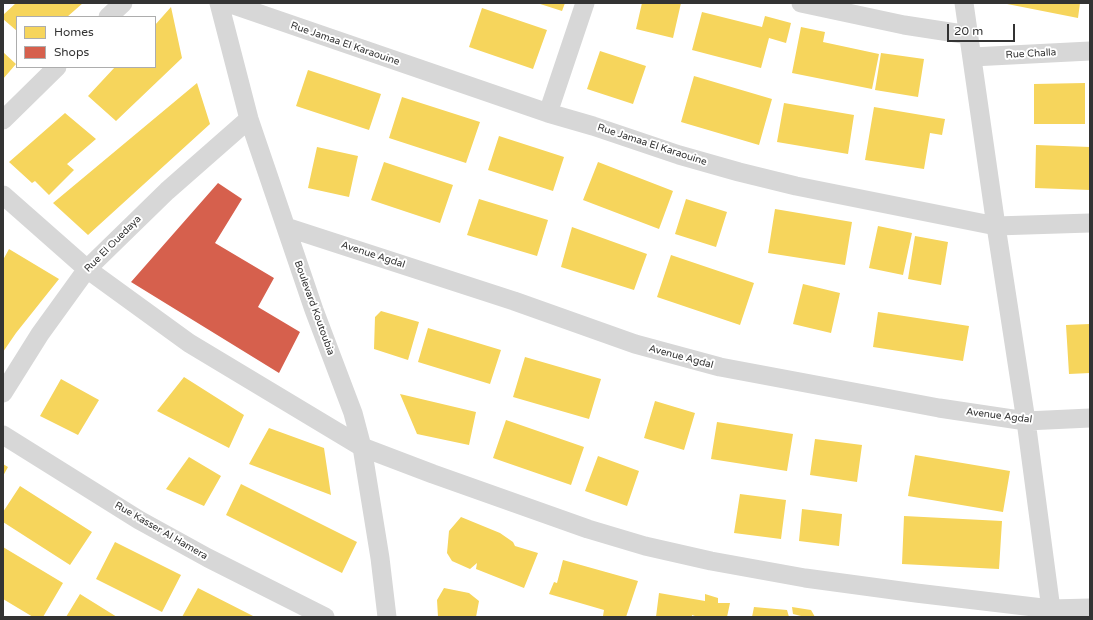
<!DOCTYPE html>
<style>
body{margin:0}
#map{position:relative;width:1093px;height:620px;overflow:hidden;background:#fff;font-family:"Varela Round",sans-serif}
canvas{display:block}
.frame{position:absolute;inset:0;border:4px solid #333;pointer-events:none}
.legend{position:absolute;left:16px;top:16px;width:140px;height:52px;box-sizing:border-box;background:#fff;border:1px solid #adadad;margin:0;padding:5px 7px;list-style:none;font-size:12px;color:#333}
.legend li{display:flex;align-items:center;gap:8px;height:20px}
.legend b{width:20px;border:1px solid #adadad}
.scale{position:absolute;left:947px;top:24px;width:68px;height:18px;box-sizing:border-box;border:2px solid #333;border-top:0;padding-left:5px;font-size:12px;line-height:14px;white-space:nowrap;color:#333;-webkit-text-stroke:3px #fff;paint-order:stroke}
</style>
<div id="map">
<canvas width="1093" height="620"></canvas>
<div class="frame"></div>
<ul class="legend">
<li><b style="height:11px;background:#f6d55c"></b>Homes</li>
<li><b style="height:11px;background:#d6604d"></b>Shops</li>
</ul>
<div class="scale">20 m</div>
</div>
<script>
const ctx = document.querySelector('canvas').getContext('2d');
ctx.lineJoin = 'round';
function fillPath(path, color) { ctx.fillStyle = color; ctx.fill(path, 'evenodd'); }
const shape = rows => new Path2D(rows.map(r => 'M' + r).join(''));
function trace(path, color, width, dash) { ctx.strokeStyle = color; ctx.lineWidth = width; ctx.lineCap = dash ? 'butt' : 'round'; ctx.setLineDash(dash || []); ctx.stroke(path); }
function write(font, color, halo, rows, align = 'center') {
  ctx.font = font + ' "Varela Round",sans-serif'; ctx.lineWidth = 4; ctx.setLineDash([]); ctx.textBaseline = 'middle'; ctx.strokeStyle = halo; ctx.fillStyle = color; for (const [text, x, y, turn = 0] of rows) {
    ctx.save(); ctx.translate(x, y); ctx.rotate((+turn || 0) * Math.PI / 180); ctx.textAlign = isNaN(turn) ? turn : align; if (halo) ctx.strokeText(text, 0, 0); ctx.fillText(text, 0, 0); ctx.restore();
  }
}
const homes = shape([
 [16,3,83,3,67,17,17,17,17,31,3,19,3,15],
 [537,3,565,3,562,11],
 [642,3,681,3,673,38,636,29],
 [1002,3,1080,3,1078,18],
 [171,7,182,58,116,121,88,96,115,67,155,67,155,25],
 [482,8,547,30,533,69,469,47],
 [702,12,762,27,765,16,791,23,786,43,769,38,761,68,692,50],
 [801,27,825,32,823,42,879,54,872,89,792,73],
 [600,51,646,66,633,104,587,89],
 [3,52,16,64,3,79],
 [881,53,924,59,918,97,875,90],
 [308,70,381,94,369,130,296,106],
 [694,76,772,99,759,145,681,122],
 [197,83,210,124,88,235,53,203],
 [1085,83,1085,124,1034,124,1034,84],
 [402,97,480,122,466,163,389,138],
 [784,103,854,115,848,154,777,142],
 [874,107,945,119,942,135,930,133,924,169,865,160],
 [65,113,96,139,67,164,74,170,49,195,35,181,32,183,9,162],
 [499,136,564,157,553,191,488,170],
 [1036,145,1090,147,1090,190,1035,188],
 [317,147,358,156,349,197,308,188],
 [384,162,453,185,440,223,371,200],
 [598,162,673,191,659,229,583,200],
 [479,199,548,220,537,256,467,235],
 [686,199,727,212,716,247,675,234],
 [775,209,852,222,845,265,768,253],
 [878,226,912,233,903,275,869,268],
 [572,227,647,254,634,290,561,267],
 [915,236,948,242,941,285,908,279],
 [9,249,59,279,16,333,3,352,3,260],
 [671,255,754,283,740,325,657,297],
 [803,284,840,293,831,333,793,324],
 [381,311,419,322,408,360,374,349,375,317],
 [878,312,969,326,963,361,873,347],
 [1090,324,1090,373,1069,374,1066,325],
 [428,328,501,350,490,384,418,362],
 [525,357,601,379,589,419,513,397],
 [184,377,244,415,229,448,157,411],
 [61,379,99,400,78,435,40,416],
 [400,394,476,412,469,445,417,434],
 [655,401,695,413,684,450,644,438],
 [506,420,584,447,571,485,493,458],
 [717,422,793,434,787,471,711,459],
 [269,428,324,448,331,495,249,464],
 [815,439,862,445,857,482,810,475],
 [915,455,1010,471,1003,512,908,496],
 [598,456,639,471,627,506,585,491],
 [189,457,221,476,204,506,166,489],
 [3,464,8,467,3,476],
 [241,484,357,542,342,573,226,515],
 [20,486,92,532,70,565,3,522,3,512],
 [740,494,786,500,781,539,734,533],
 [802,509,842,514,839,546,799,541],
 [904,516,1002,521,999,569,902,564],
 [461,517,500,533,513,542,515,546,538,553,524,588,476,569,477,563,470,569,452,561,447,553,449,531],
 [115,542,181,575,162,612,96,579],
 [3,547,63,583,43,617,33,617,3,599],
 [563,560,638,581,626,617,603,616,604,610,549,594,554,582,557,583],
 [198,588,255,617,182,617],
 [444,588,469,593,479,601,476,617,438,617,437,600],
 [659,593,705,601,705,594,718,598,718,603,730,603,727,617,698,617,692,615,692,617,656,617],
 [80,594,117,617,66,617],
 [754,607,787,610,789,617,752,617],
 [792,607,811,610,815,617,805,617,793,614]
]);
const shops = shape([
 [218,183,242,199,215,243,274,278,258,307,300,332,279,373,131,282]
]);
const street = shape([
 [219,3,249,119,314,310,353,413,362,447,380,558,387,617],
 [228,3,548,113,593,126,679,155,739,172,796,186,996,226,1090,223],
 [801,3,904,25,969,35],
 [964,3,996,226,1026,421,1052,617],
 [108,17,123,3],
 [972,57,1090,51],
 [548,113,585,3],
 [3,120,57,67],
 [3,195,87,269,189,343,362,447,433,474,588,529,645,546,711,561,805,578,916,593,1051,609,1090,608],
 [286,227,514,301,635,344,720,367,939,408,1026,421,1090,418],
 [3,393,40,334,87,269,167,191,249,119],
 [3,435,139,520,208,558,325,617]
]);
const streetNames = [
 ["Rue Jamaa El Karaouine",345,44,19],
 ["Rue Challa",1031,54,-3],
 ["Rue Jamaa El Karaouine",652,145,18],
 ["Rue El Ouedaya",113,244,-45],
 ["Avenue Agdal",373,255,18],
 ["Boulevard Koutoubia",314,308,70],
 ["Avenue Agdal",681,357,15],
 ["Avenue Agdal",999,416,7],
 ["Rue Kasser Al Hamera",161,531,30]
];
fillPath(homes, '#f6d55c');
fillPath(shops, '#d6604d');
trace(street, '#d7d7d7', 19);
write('10px', '#333', '#fff', streetNames);
</script>
